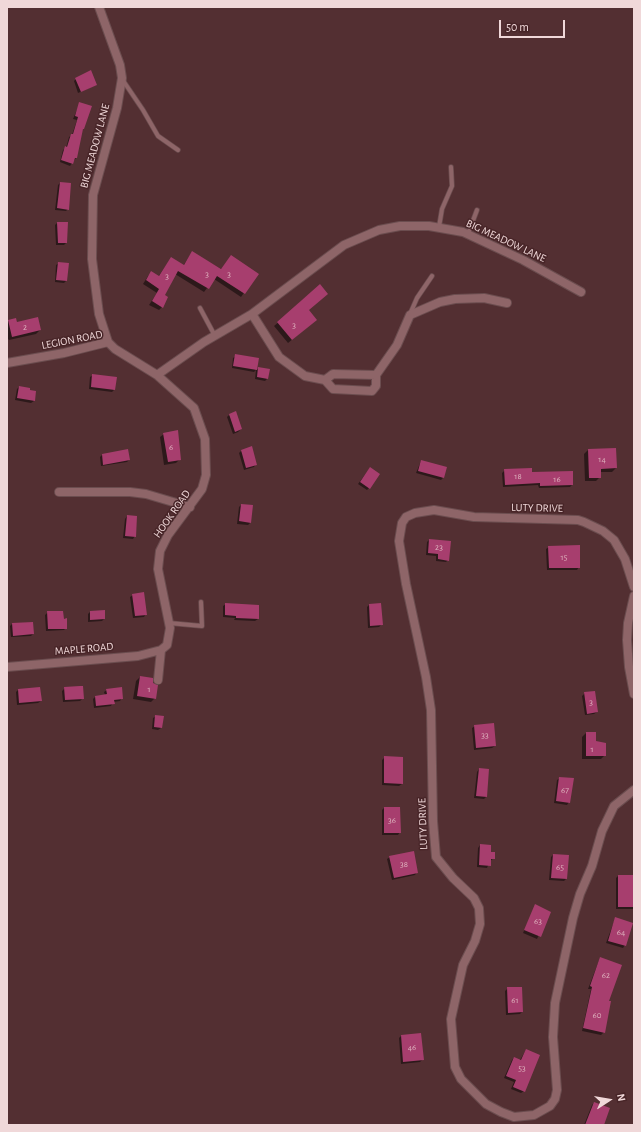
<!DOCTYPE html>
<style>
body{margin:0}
#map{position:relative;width:641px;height:1132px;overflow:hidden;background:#532f32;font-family:"Alegreya Sans",sans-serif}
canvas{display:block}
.frame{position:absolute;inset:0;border:8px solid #f0d8d9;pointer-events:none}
.north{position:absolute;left:589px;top:1080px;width:40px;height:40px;-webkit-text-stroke:3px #482528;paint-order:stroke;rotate:78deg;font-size:11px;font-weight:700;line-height:16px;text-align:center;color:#f0d8d9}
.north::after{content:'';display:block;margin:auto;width:14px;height:18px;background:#f0d8d9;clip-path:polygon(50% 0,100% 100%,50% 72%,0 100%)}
.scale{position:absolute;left:499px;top:20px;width:66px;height:18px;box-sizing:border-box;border:2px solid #f0d8d9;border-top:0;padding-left:5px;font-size:12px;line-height:14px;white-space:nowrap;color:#f0d8d9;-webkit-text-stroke:3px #482528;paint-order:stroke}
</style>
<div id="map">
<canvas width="641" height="1132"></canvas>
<div class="frame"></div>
<div class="north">N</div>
<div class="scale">50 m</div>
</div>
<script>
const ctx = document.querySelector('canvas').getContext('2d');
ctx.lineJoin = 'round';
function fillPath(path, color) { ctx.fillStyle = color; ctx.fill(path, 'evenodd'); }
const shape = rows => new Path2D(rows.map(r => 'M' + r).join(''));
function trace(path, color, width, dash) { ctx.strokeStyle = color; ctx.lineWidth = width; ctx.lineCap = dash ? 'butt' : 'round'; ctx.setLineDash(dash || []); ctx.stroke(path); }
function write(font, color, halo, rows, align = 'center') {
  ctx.font = font + ' "Alegreya Sans",sans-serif'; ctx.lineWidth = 3; ctx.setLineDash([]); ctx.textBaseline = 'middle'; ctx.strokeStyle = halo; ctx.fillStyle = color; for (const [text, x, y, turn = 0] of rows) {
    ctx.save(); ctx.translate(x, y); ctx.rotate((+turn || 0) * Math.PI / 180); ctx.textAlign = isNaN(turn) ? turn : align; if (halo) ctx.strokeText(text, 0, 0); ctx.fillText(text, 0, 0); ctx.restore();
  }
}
const shadow = shape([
 [76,79,96,85,78,93,74,81],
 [80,103,83,129,81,131,76,158,70,166,60,162,63,150,66,148,69,137,72,135,77,120,73,119],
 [60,183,68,209,66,211,55,210,58,185],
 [57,223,66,243,64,245,56,245,55,225],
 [192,252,221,269,231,256,257,274,241,297,214,279,204,292,175,274,164,296,162,307,159,310,149,305,157,293,143,284,148,276,152,273,158,277,171,258,183,266],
 [59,263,66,281,64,283,55,282,56,265],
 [320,286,308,311,312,323,288,343,274,326,300,304,299,303,302,300],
 [16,319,17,324,40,330,36,334,9,340,7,338,7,321],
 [236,356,256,370,254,372,232,368,233,358],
 [259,368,267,379,265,381,255,379,256,370],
 [93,375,114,390,112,392,89,389,90,377],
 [19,387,34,401,31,403,15,400,17,389],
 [229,415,241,429,238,432,233,434,227,417],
 [177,431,180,459,176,463,164,465,160,437,164,434],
 [588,450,616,468,612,472,600,472,600,477,596,481,585,481,584,454],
 [241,451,256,464,254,467,244,470,239,453],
 [102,455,129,460,127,462,101,466,100,457],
 [421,461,443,478,441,480,416,473],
 [370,468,369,488,367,490,358,484],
 [505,470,572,485,570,487,539,488,538,485,503,487,502,473],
 [241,505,251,522,248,525,237,524,239,507],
 [127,516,135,536,133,539,123,538,125,519],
 [429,540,448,560,446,562,436,561,436,556,426,555,427,542],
 [549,547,579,567,577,570,547,570,546,549],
 [133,595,146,614,144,617,133,618,130,597],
 [226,604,258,619,255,621,234,620,235,618,223,617,223,606],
 [380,604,382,624,379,627,368,628,367,607,369,605],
 [48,612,66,628,64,630,46,631,45,615],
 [90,612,104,619,102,621,88,622,88,614],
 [12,624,33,634,31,636,11,637,10,626],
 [140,677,155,698,151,702,133,699,136,681],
 [65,688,83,698,80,701,63,702,62,691],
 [18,690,41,701,38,703,17,705,16,692],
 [107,690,122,698,120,701,113,702,111,706,94,708,93,699,95,697,105,695,104,692],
 [585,693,597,712,594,714,585,715,582,696],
 [156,716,161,728,158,730,152,729,153,718],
 [475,726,495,746,492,748,474,750,472,728],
 [586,733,605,755,601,759,582,759,582,737],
 [385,757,402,784,399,786,382,785,382,760],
 [479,769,486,797,484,799,474,798,477,772],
 [560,778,569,802,567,805,554,803,557,780],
 [384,808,400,808,400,832,398,835,382,835,382,810],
 [480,845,494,858,490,861,487,868,477,867,478,848],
 [553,855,566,879,564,881,549,880,551,857],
 [390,857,417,872,415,875,392,880,387,859],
 [618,876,634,876,634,909,616,909,616,878],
 [535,906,550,912,537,939,523,933],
 [615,919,625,945,623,948,606,943],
 [600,958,607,1001,604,1032,601,1035,582,1031,591,989,588,989],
 [508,988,522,1012,520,1014,506,1015,505,991],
 [420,1034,423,1059,420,1062,401,1064,399,1038,401,1036],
 [526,1050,524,1091,521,1093,511,1089,514,1082,504,1078,512,1060,514,1058,520,1060],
 [594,1103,603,1125,584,1125,592,1105]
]);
const building = shape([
 [91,70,97,85,81,92,75,78],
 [79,102,92,106,84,129,83,129,77,158,75,158,73,164,61,160,65,146,67,147,71,134,73,134,78,117,75,116],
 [60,182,71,183,69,210,57,208],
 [57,222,68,222,67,243,58,243],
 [192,251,221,269,231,255,259,274,245,294,217,276,209,289,178,271,165,295,168,297,163,308,152,301,159,289,146,280,151,271,159,276,171,257,184,265],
 [58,262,69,263,67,281,56,280],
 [320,284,328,294,309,310,317,320,292,340,277,322],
 [38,317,41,330,12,337,8,320,16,318,17,322],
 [235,354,259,358,257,370,233,366],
 [258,367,270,369,268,379,257,377],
 [92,374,117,377,115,390,91,387],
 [19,386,30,388,30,390,36,391,35,401,17,398],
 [236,411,242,429,235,432,229,414],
 [178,430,181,460,168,462,163,433],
 [252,446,257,465,246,468,241,450],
 [616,448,617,468,601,469,601,478,589,478,588,449],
 [128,449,130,460,103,465,102,454],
 [421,460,447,467,444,478,418,471],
 [370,467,380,474,370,489,360,482],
 [532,468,532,472,573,471,573,485,540,486,540,483,505,485,504,469],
 [241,504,253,505,251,523,239,521],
 [127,515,137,516,136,537,125,536],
 [429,539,451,541,449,561,438,559,438,554,428,553],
 [580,545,580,568,549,568,548,546],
 [144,592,147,615,135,616,132,594],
 [225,603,259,605,259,619,236,618,236,616,225,615],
 [381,603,383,625,370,626,369,604],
 [105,610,105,619,90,620,90,611],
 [47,611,63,611,64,619,67,618,67,629,48,629],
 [33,622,34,634,13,636,12,623],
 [140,676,153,678,153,683,158,685,156,699,137,696],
 [80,686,83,686,84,699,65,700,64,687],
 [40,687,42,701,19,703,18,689],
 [122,687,123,699,114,700,115,704,96,706,95,696,107,694,106,689],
 [595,691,598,712,587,714,584,692],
 [155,715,164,716,162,728,154,727],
 [494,723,496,746,476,748,474,725],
 [586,732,596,732,596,741,606,743,606,756,586,756],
 [384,756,403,757,403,784,384,783],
 [479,768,489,769,487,797,476,796],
 [559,777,574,778,570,803,556,801],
 [384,807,400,807,401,833,384,833],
 [480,844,491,845,491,852,495,852,495,859,491,859,491,866,479,865],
 [414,851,418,873,394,878,389,856],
 [553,854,569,855,567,879,551,878],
 [618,875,634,875,634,907,618,907],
 [535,904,551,912,541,937,524,930],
 [615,917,633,923,626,946,608,941],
 [600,957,622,965,609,1001,611,1001,605,1033,583,1028,592,987,590,986],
 [507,987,522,987,523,1012,508,1013],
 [421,1033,424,1060,403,1062,401,1035],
 [526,1049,540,1055,525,1092,513,1087,516,1080,506,1076,514,1057,521,1060],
 [594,1102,610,1108,604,1125,585,1125]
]);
const service = shape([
 [122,79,143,110,158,136,178,150],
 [439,227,442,209,452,186,451,167],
 [468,234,477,210],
 [200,308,215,336],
 [410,314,417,298,432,276],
 [169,623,202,626,201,602]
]);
const minor = shape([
 [99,7,120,65,122,78,117,108,93,195,92,259,99,314,108,342,115,349,157,375,194,408,205,439,206,475,202,489,168,535,160,551,158,569,170,628,167,645,161,650,158,680],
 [252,314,279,357,305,376,325,380,333,389,372,391,376,386,376,375,397,345,410,315,440,302,455,299,484,298,507,303],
 [7,363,64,353,108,342],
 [157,375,204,342,252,314,344,245,379,230,400,226,429,226,463,232,523,260,581,292],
 [325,380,333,374,376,375],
 [59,492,130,492,146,494,190,507],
 [634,587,625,559,614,540,603,531,584,522,578,520,474,517,434,510,415,513,406,517,402,523,399,541,406,584,426,677,431,710,433,821,436,857,453,878,474,898,479,908,480,924,475,941,463,965,451,1019,455,1067,461,1079,486,1104,501,1112,514,1117,534,1115,550,1106,555,1099,557,1090,553,1037,555,1003,573,918,580,894,592,866,602,831,614,806,634,790],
 [634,596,628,623,627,640,629,667,634,694],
 [7,667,138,656,161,650]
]);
const numberNames = [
 ["3",207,274],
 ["3",229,274],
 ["3",167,276],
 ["3",294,325],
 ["2",25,327],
 ["6",171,447],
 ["14",602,459],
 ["18",518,476],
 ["16",557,479],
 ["23",439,547],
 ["15",564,557],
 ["1",149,689],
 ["3",591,702],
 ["33",485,735],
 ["1",592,749],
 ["67",565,790],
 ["36",392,820],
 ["38",404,864],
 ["65",560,867],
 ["63",538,921],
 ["64",621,932],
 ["62",606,975],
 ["61",515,1000],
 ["60",597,1015],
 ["46",412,1047],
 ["53",522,1068]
];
const streetNames = [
 ["BIG MEADOW LANE",95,146,-75],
 ["BIG MEADOW LANE",506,241,25],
 ["LEGION ROAD",72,340,-11],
 ["LUTY DRIVE",537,508,1],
 ["HOOK ROAD",172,514,-55],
 ["MAPLE ROAD",84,649,-5],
 ["LUTY DRIVE",423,824,-92]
];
fillPath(shadow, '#0007');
fillPath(building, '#a73e6e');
trace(service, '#6b4d4f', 5.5);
trace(minor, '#6b4d4f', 10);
trace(service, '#8e6568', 4);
trace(minor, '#8e6568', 8);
write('9px', '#deb2be', null, numberNames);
write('11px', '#f0d8d9', '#482528', streetNames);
</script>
